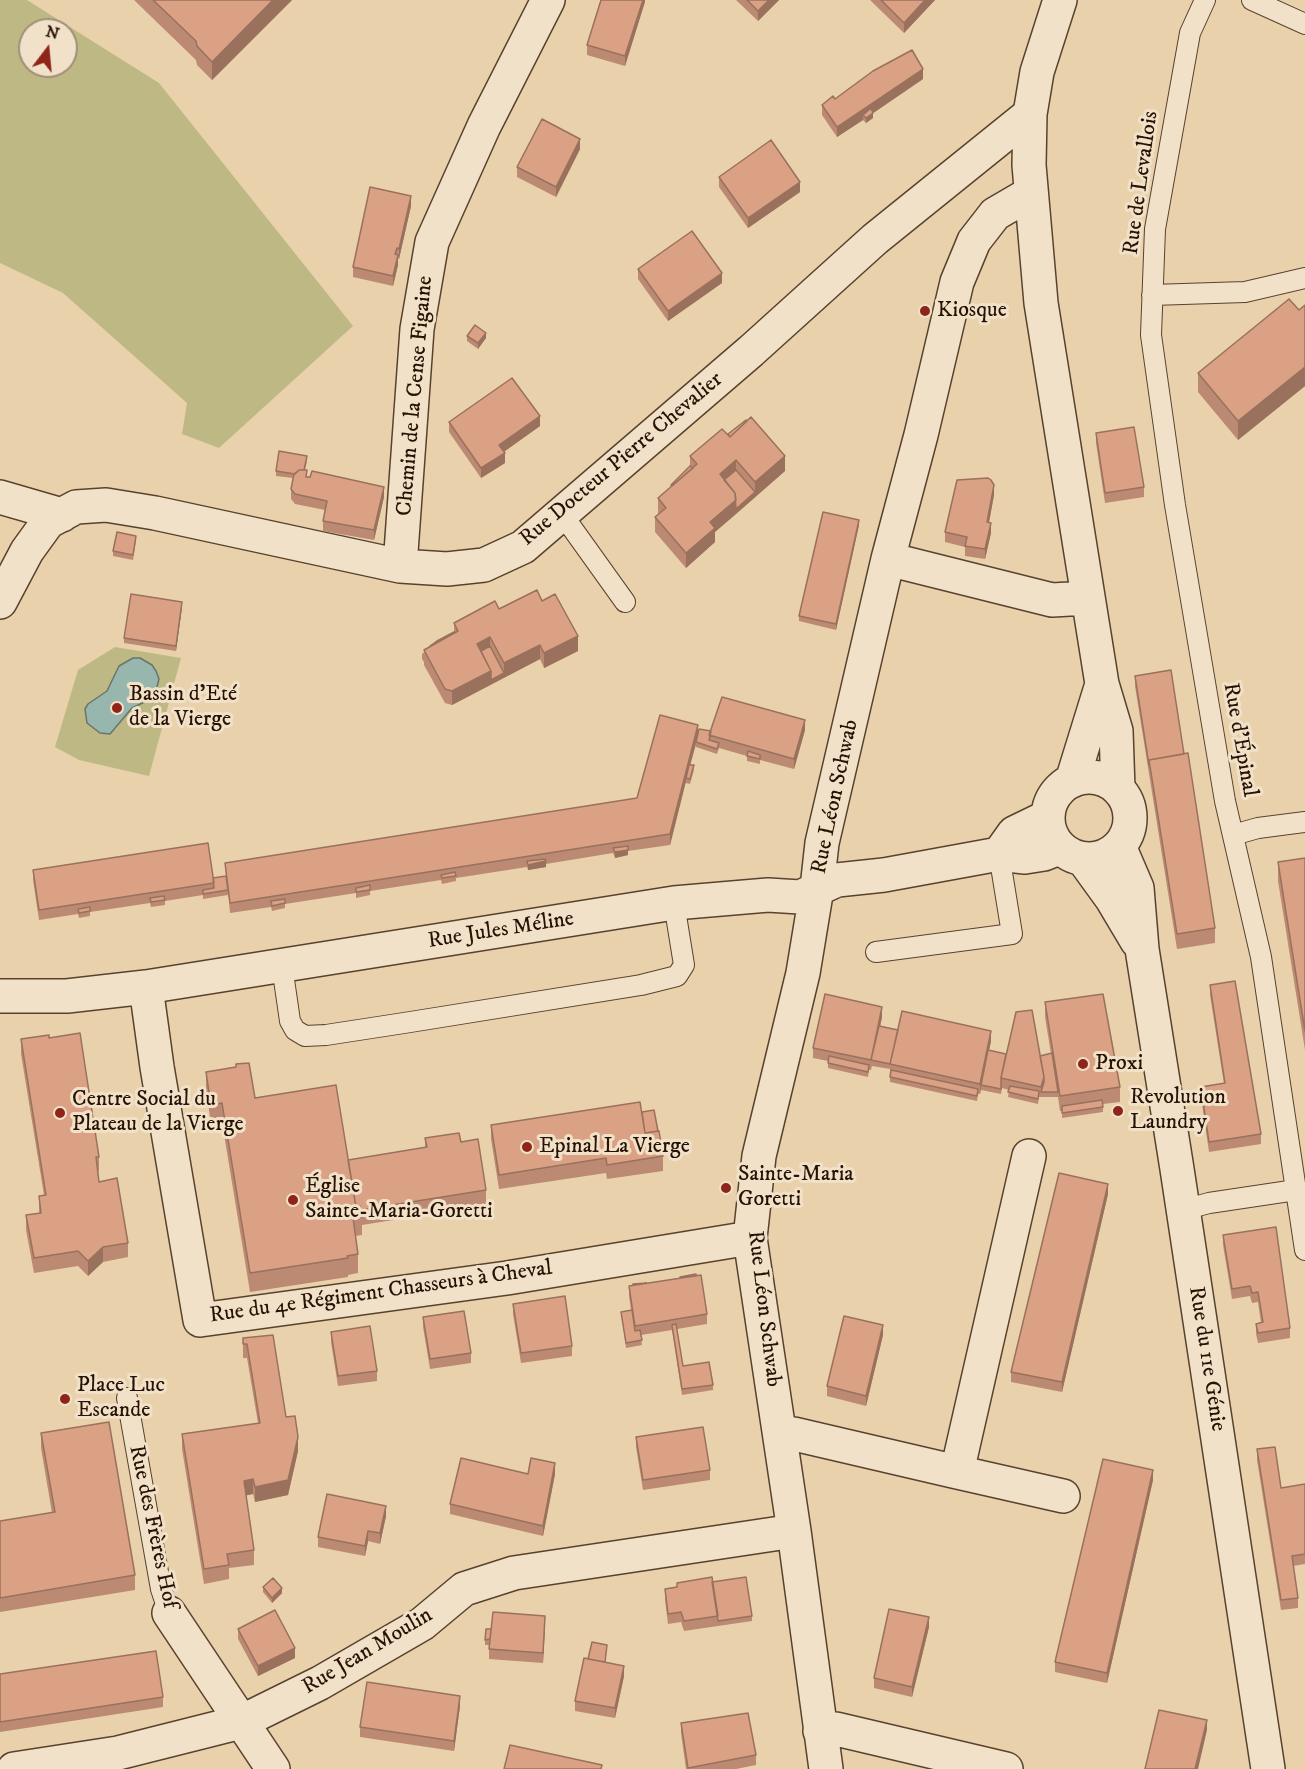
<!DOCTYPE html>
<meta charset="utf-8">
<style>
body{margin:0}
#map{position:relative;width:1305px;height:1769px;overflow:hidden;background:#e9d1ac;font-family:"IM FELL DW Pica",serif}
canvas{display:block}
.north{position:absolute;left:18px;top:18px;width:60px;height:60px;box-sizing:border-box;background:#f1e1c9;border:2px solid #a08e7a;border-radius:50%;rotate:16deg;font-size:16px;font-weight:700;line-height:24px;text-align:center;color:#271204}
.north::after{content:'';display:block;margin:auto;width:21px;height:27px;background:#8f2418;clip-path:polygon(50% 0,100% 100%,50% 72%,0 100%)}
</style>
<div id="map">
<canvas width="1305" height="1769"></canvas>
<div class="north">N</div>
</div>
<script>
const ctx = document.querySelector('canvas').getContext('2d');
ctx.lineJoin = 'round';
function fillPath(path, color) { ctx.fillStyle = color; ctx.fill(path, 'evenodd'); }
const shape = rows => new Path2D(rows.map(r => 'M' + r).join(''));
function trace(path, color, width, dash) { ctx.strokeStyle = color; ctx.lineWidth = width; ctx.lineCap = dash ? 'butt' : 'round'; ctx.setLineDash(dash || []); ctx.stroke(path); }
function write(font, color, halo, rows, align = 'center') {
  ctx.font = font + ' "IM FELL DW Pica",serif'; ctx.lineWidth = 6; ctx.setLineDash([]); ctx.textBaseline = 'middle'; ctx.strokeStyle = halo; ctx.fillStyle = color; for (const [text, x, y, turn = 0] of rows) {
    ctx.save(); ctx.translate(x, y); ctx.rotate((+turn || 0) * Math.PI / 180); ctx.textAlign = isNaN(turn) ? turn : align; if (halo) ctx.strokeText(text, 0, 0); ctx.fillText(text, 0, 0); ctx.restore();
  }
}
const green = shape([
 [0,0,27,0,159,83,353,326,219,448,182,434,187,403,63,293,0,263],
 [30,30,66,30,66,66,30,66],
 [115,647,181,658,149,776,79,760,55,747,78,670]
]);
const water = shape([
 [133,658,140,658,152,665,156,671,159,679,155,695,151,699,132,708,110,734,100,733,87,723,85,709,88,704,107,691,119,666,133,658]
]);
const service = shape([
 [1205,0,1190,33,1155,229,1151,335,1175,505,1225,801,1261,957,1305,1250],
 [1252,0,1305,24],
 [1152,295,1245,292,1305,278],
 [562,514,625,602],
 [1233,835,1258,828,1305,822],
 [876,952,1012,934,999,854],
 [282,966,290,1021,295,1030,305,1036,326,1035,404,1023,641,985,677,976,684,965,674,903],
 [1183,1210,1209,1203,1296,1190],
 [127,1398,161,1589,169,1613]
]);
const minor = shape([
 [1060,0,1037,72,1030,114,1029,165,1041,303,1102,684,1116,731,1118,789],
 [0,497,62,515],
 [888,559,1052,600,1088,598],
 [400,566,417,329,432,242,484,126,548,0],
 [0,602,27,551,48,522,76,507,106,505,155,513,400,566,447,569,484,565,523,547,751,351,875,239,1030,114],
 '1048 818a41 41 0 1 1 82 0a41 41 0 1 1-82 0Z',
 [1072,781,1102,684],
 [1119,846,1137,888,1142,949,1177,1169,1268,1769],
 [999,854,1014,833,1047,817],
 [1083,859,1112,899,1137,941],
 [146,987,157,1067,200,1320,507,1278,750,1238],
 [0,996,67,996,146,987,674,903,768,895,800,897,837,880,884,875,999,854,1025,857,1044,854,1059,848],
 [780,1436,794,1434,957,1472,1029,1156],
 [957,1472,1063,1496],
 [169,1613,273,1769],
 [820,1731,836,1729,1006,1769],
 [14,1769,118,1753,241,1722,320,1683,422,1624,464,1589,514,1573,794,1531],
 [826,1769,794,1531,750,1238,759,1156,803,973,817,888,822,843,888,559,921,435,957,282,974,241,995,214,1031,193]
]);
const wall = shape([
 [134,0,292,0,212,80,197,65,196,60],
 [645,0,625,66,587,55,587,45],
 [736,0,779,0,758,21],
 [870,0,935,0,904,33],
 [923,79,873,113,873,118,866,123,863,120,837,137,822,115,822,105,835,99],
 [580,149,556,197,517,177,517,167],
 [719,177,800,192,748,228,719,187],
 [411,206,399,259,398,259,398,265,393,286,353,277,353,267],
 [638,269,722,283,668,321,638,279],
 [1305,305,1305,386,1238,440,1198,392,1198,373,1299,310],
 [467,336,486,338,478,349,467,341],
 [449,422,540,426,504,452,505,463,481,478,449,432],
 [1096,433,1144,487,1144,497,1105,503,1096,443],
 [728,434,785,471,715,532,715,542,686,568,655,532,655,517,658,514,658,498,671,487,671,485,690,466,690,456],
 [307,461,305,470,307,477,384,497,374,540,323,531,323,521,325,510,295,504,291,499,291,489,293,478,276,476,276,471],
 [994,495,989,523,991,533,985,559,965,556,965,547,945,542,945,532],
 [859,525,836,630,799,621,799,616],
 [136,541,133,560,113,556,113,551],
 [542,601,578,651,544,668,540,659,452,705,445,703,424,665,424,662,422,659,422,654,424,652,424,650,454,632,454,623,499,609],
 [182,607,176,651,124,643,124,638],
 [1135,676,1184,754,1215,928,1215,943,1177,949,1135,686],
 [805,730,794,769,760,760,760,764,747,761,747,756,719,748,717,754,696,747,696,745,690,765,694,770,690,784,686,783,686,781,670,845,628,851,628,855,615,858,613,853,546,864,546,867,528,870,527,867,456,878,456,881,442,884,441,880,370,891,370,895,356,898,356,893,285,904,285,908,272,911,271,907,230,913,228,891,228,895,203,899,203,895,165,901,165,905,151,907,150,903,90,912,90,916,79,918,78,914,39,920,33,880,33,870,213,878,226,876,225,863,637,798,698,731],
 [1305,858,1305,1050,1278,881,1278,862],
 [1210,985,1261,1134,1261,1144,1209,1152,1201,1097,1201,1087,1224,1084,1210,995],
 [1045,1002,1120,1087,1120,1102,1103,1104,1103,1112,1062,1118,1062,1111,1060,1111,1058,1097,1039,1097,1038,1104,1008,1097,1009,1090,1002,1088,1001,1094,981,1090,980,1094,978,1094,977,1101,890,1082,890,1069,872,1066,871,1070,869,1070,868,1077,828,1068,828,1061,813,1058,813,1048,882,1017,880,1026,898,1030,991,1041,989,1050,1006,1054,1040,1056,1051,1054,1045,1017],
 [49,1038,99,1157,99,1171,98,1171,99,1182,128,1243,128,1257,103,1262,88,1276,78,1266,34,1273,26,1230,26,1215,39,1213,39,1196,44,1195,21,1054,21,1039],
 [206,1072,255,1098,348,1160,425,1148,425,1138,461,1142,486,1190,486,1205,362,1225,362,1235,355,1236,358,1254,358,1273,348,1275,348,1277,250,1292,222,1122,211,1123,206,1091],
 [642,1112,658,1131,663,1156,663,1171,607,1179,606,1173,499,1189,491,1139,491,1125],
 [1108,1194,1062,1392,1011,1382,1011,1372],
 [1223,1235,1290,1328,1290,1338,1258,1343,1256,1334,1256,1324,1261,1323,1258,1302,1252,1303,1250,1296,1232,1299,1223,1245],
 [629,1286,707,1314,707,1324,677,1329,683,1366,713,1385,713,1390,682,1395,672,1330,641,1335,642,1345,626,1348,621,1312,631,1310,629,1296],
 [513,1304,572,1346,572,1356,521,1363,513,1314],
 [423,1317,471,1353,471,1363,430,1369,423,1327],
 [331,1332,377,1371,377,1381,338,1386,331,1342],
 [273,1335,286,1417,298,1451,288,1495,255,1502,253,1494,246,1495,254,1550,254,1565,229,1568,229,1579,204,1584,182,1449,182,1434,258,1423,247,1358,243,1358,243,1338],
 [883,1335,866,1406,827,1396,827,1386],
 [41,1433,135,1575,135,1590,0,1612,0,1521,52,1513,41,1448],
 [636,1437,710,1470,710,1480,643,1490,636,1447],
 [1257,1449,1281,1488,1305,1484,1305,1564,1293,1566,1298,1598,1298,1608,1281,1610,1257,1460],
 [528,1474,555,1474,543,1536,450,1514,450,1504],
 [1153,1480,1107,1683,1055,1672,1055,1662],
 [386,1516,380,1544,368,1541,365,1556,318,1547,318,1537],
 [712,1582,752,1616,752,1621,684,1631,681,1622,668,1624,665,1599,665,1589],
 [263,1587,282,1593,272,1603,263,1592],
 [545,1626,543,1663,489,1659,489,1645,485,1645,485,1640,491,1629],
 [929,1627,912,1697,874,1688,874,1678],
 [238,1629,295,1658,258,1676,238,1639],
 [607,1650,605,1662,624,1676,615,1718,575,1711,575,1701,588,1659],
 [0,1674,163,1697,163,1707,0,1732],
 [460,1706,454,1751,360,1737,360,1727],
 [681,1723,756,1755,756,1765,736,1769,686,1769,681,1733]
]);
const shadedWall = shape([
 [273,0,292,0,212,80,212,62],
 [643,0,645,0,645,2,625,66,625,56],
 [769,0,779,0,758,21,758,11],
 [925,0,935,0,904,33,904,23],
 [923,69,923,79,866,118,863,115,863,120,837,137,837,127],
 [873,113,873,118,866,123,866,118],
 [580,139,580,149,556,197,556,187],
 [800,182,800,192,748,228,748,218],
 [411,196,411,206,399,259,399,249],
 [398,255,398,265,393,286,393,276],
 [722,273,722,283,668,321,668,311],
 [486,333,486,338,478,349,478,343],
 [1305,367,1305,386,1238,440,1238,421],
 [540,416,540,426,499,455,499,445],
 [505,453,505,463,481,478,481,468],
 [785,456,785,471,736,514,736,509,755,492,755,482],
 [736,460,736,475,722,487,720,474],
 [994,485,994,495,987,532,987,522],
 [384,487,384,497,374,540,374,530],
 [736,500,736,514,715,532,715,542,686,568,686,553,710,522],
 [859,520,859,525,836,630,836,624],
 [991,523,991,533,985,559,985,549],
 [182,602,182,607,176,651,176,646],
 [578,636,578,651,544,668,544,653],
 [490,637,490,651,479,658,477,644],
 [540,645,540,659,452,705,452,691,491,671,504,673,504,663],
 [805,720,805,730,794,769,794,759],
 [698,725,698,736,696,742,687,778,686,778,686,781,670,845,670,834],
 [628,850,628,855,615,858,615,852],
 [546,861,546,867,528,870,528,865],
 [882,1007,882,1017,873,1061,871,1060,871,1070,871,1060],
 [991,1031,991,1041,982,1085,981,1085,980,1094,980,1084],
 [1108,1184,1108,1194,1062,1392,1062,1382],
 [103,1247,103,1262,88,1276,88,1261],
 [883,1325,883,1335,866,1406,866,1396],
 [298,1437,298,1451,288,1495,255,1502,255,1487],
 [555,1463,555,1474,543,1536,543,1526],
 [1153,1470,1153,1480,1107,1683,1107,1673],
 [253,1479,253,1494,244,1496,244,1481],
 [386,1506,386,1516,380,1544,380,1533],
 [368,1531,368,1541,365,1556,365,1546],
 [282,1588,282,1593,272,1603,272,1598],
 [545,1616,545,1626,543,1663,543,1653],
 [929,1617,929,1627,912,1697,912,1687],
 [295,1648,295,1658,258,1676,258,1666],
 [624,1666,624,1676,615,1718,615,1708],
 [460,1696,460,1706,454,1751,454,1741],
 [1207,1720,1207,1730,1198,1769,1195,1769]
]);
const building = shape([
 [153,0,273,0,212,62,197,46,196,41,153,0],
 [601,0,643,0,625,56,587,45,601,0],
 [747,0,769,0,758,11,747,0],
 [881,0,925,0,904,23,881,0],
 [912,50,923,69,837,127,822,105,833,96,835,99,873,71,912,50],
 [871,108,873,113,866,118,863,115,871,108],
 [542,119,580,139,556,187,517,167,542,119],
 [771,140,800,182,748,218,719,177,771,140],
 [370,187,411,196,399,249,397,248,395,254,398,255,393,276,353,267,370,187],
 [692,231,722,273,668,311,638,269,692,231],
 [1289,299,1299,310,1305,305,1305,367,1238,421,1198,373,1289,299],
 [475,325,486,333,478,343,467,336,475,325],
 [512,378,540,416,499,445,505,453,481,468,449,422,512,378],
 [751,417,785,456,755,482,736,460,720,474,735,493,736,500,710,522,715,528,686,553,655,517,666,508,658,498,697,464,690,456,722,429,730,437,751,417],
 [746,420,747,421,730,437,728,434,746,420],
 [1134,427,1144,487,1105,493,1096,433,1134,427],
 [279,451,307,456,304,470,299,470,295,474,276,471,279,451],
 [690,466,693,468,672,486,671,485,690,466],
 [299,470,307,470,306,477,310,477,312,471,384,487,374,530,323,521,327,501,295,494,291,489,294,474,299,470],
 [736,470,755,492,736,509,735,493,724,480,736,470],
 [988,478,991,480,994,485,987,522,991,523,985,549,965,546,967,537,945,532,957,480,988,478],
 [823,512,859,520,836,624,799,616,823,512],
 [117,532,136,536,133,555,113,551,117,532],
 [537,590,542,601,555,594,578,636,544,653,540,645,504,663,490,637,477,644,491,671,452,691,445,689,424,650,458,631,454,623,495,601,499,609,537,590],
 [131,594,182,602,176,646,124,638,131,594],
 [454,632,454,633,430,646,437,641,454,632],
 [490,646,504,673,491,680,491,671,481,651,490,646],
 [1171,670,1184,754,1149,760,1149,765,1135,676,1171,670],
 [722,697,805,720,794,759,709,735,722,697],
 [660,715,698,725,670,834,230,903,225,863,637,798,660,715],
 [699,729,711,731,709,740,719,743,717,749,696,742,699,729],
 [748,751,760,755,760,759,747,756,748,751],
 [1188,753,1215,928,1177,934,1149,760,1188,753],
 [689,765,694,765,690,779,686,778,689,765],
 [208,843,214,883,39,910,33,870,208,843],
 [628,846,628,850,615,852,613,848,628,846],
 [1305,858,1305,1031,1278,862,1305,858],
 [545,859,546,861,528,865,527,861,545,859],
 [455,872,456,876,442,878,441,875,455,872],
 [226,876,228,890,203,894,203,890,214,888,213,878,226,876],
 [370,885,370,890,356,892,356,888,370,885],
 [164,896,165,900,151,902,150,898,164,896],
 [285,899,285,903,272,906,271,901,285,899],
 [90,907,90,911,79,913,78,909,90,907],
 [1235,981,1261,1134,1209,1142,1201,1087,1225,1083,1210,985,1235,981],
 [825,994,882,1007,871,1060,813,1048,825,994],
 [1103,994,1120,1087,1060,1096,1045,1002,1103,994],
 [1032,1010,1044,1077,1041,1087,1001,1078,1016,1012,1032,1010],
 [902,1011,991,1031,980,1084,890,1064,902,1011],
 [879,1026,898,1030,890,1064,871,1060,879,1026],
 [80,1033,99,1157,96,1157,99,1182,117,1178,128,1243,103,1247,88,1261,78,1251,34,1258,26,1215,41,1213,39,1196,46,1195,21,1039,49,1035,49,1038,80,1033],
 [988,1050,1006,1054,1001,1078,1001,1089,981,1085,988,1050],
 [1052,1053,1058,1092,1041,1092,1044,1082,1044,1077,1040,1056,1052,1053],
 [829,1056,869,1065,868,1072,828,1063,829,1056],
 [249,1063,255,1098,336,1085,356,1207,360,1206,362,1217,353,1218,358,1254,347,1256,348,1258,250,1273,222,1103,211,1105,206,1072,236,1067,236,1064,249,1063],
 [891,1070,978,1089,977,1096,890,1077,891,1070],
 [1010,1086,1039,1091,1038,1099,1008,1092,1010,1086],
 [1102,1100,1103,1107,1062,1113,1062,1106,1102,1100],
 [640,1102,645,1133,659,1131,663,1156,607,1165,606,1158,499,1175,491,1125,640,1102],
 [654,1110,658,1131,645,1133,642,1112,654,1110],
 [459,1133,461,1142,478,1139,486,1190,361,1210,360,1206,356,1207,348,1160,427,1147,425,1138,459,1133],
 [1059,1173,1108,1184,1062,1382,1011,1372,1059,1173],
 [1276,1227,1290,1328,1258,1333,1256,1324,1263,1322,1258,1292,1252,1293,1250,1286,1232,1289,1223,1235,1276,1227],
 [696,1274,696,1276,680,1278,680,1277,696,1274],
 [701,1275,707,1314,635,1326,629,1286,701,1275],
 [646,1283,633,1285,633,1284,646,1283],
 [565,1296,572,1346,521,1353,513,1304,565,1296],
 [632,1310,635,1331,640,1330,642,1340,626,1343,621,1312,632,1310],
 [464,1311,471,1353,430,1359,423,1317,464,1311],
 [844,1316,883,1325,866,1396,827,1386,844,1316],
 [676,1324,683,1366,709,1362,713,1385,682,1389,672,1325,676,1324],
 [370,1326,377,1371,338,1376,331,1332,370,1326],
 [273,1335,286,1417,295,1416,298,1437,288,1480,255,1487,253,1479,244,1481,254,1550,227,1554,229,1565,204,1569,182,1434,260,1423,247,1344,243,1344,243,1338,273,1335],
 [109,1422,135,1575,0,1598,0,1521,55,1512,41,1433,109,1422],
 [703,1427,710,1470,643,1480,636,1437,703,1427],
 [1275,1447,1281,1488,1305,1484,1305,1554,1292,1556,1298,1598,1281,1600,1257,1449,1275,1447],
 [461,1458,528,1474,531,1458,555,1463,543,1526,450,1504,461,1458],
 [1103,1459,1153,1470,1107,1673,1055,1662,1103,1459],
 [327,1494,386,1506,380,1533,368,1531,365,1546,318,1537,327,1494],
 [712,1577,718,1616,684,1621,681,1612,668,1614,665,1589,677,1587,677,1583,712,1577],
 [746,1577,752,1616,718,1621,712,1582,746,1577],
 [273,1578,282,1588,272,1598,263,1587,273,1578],
 [889,1609,929,1617,912,1687,874,1678,889,1609],
 [275,1610,295,1648,258,1666,238,1629,275,1610],
 [493,1612,545,1616,543,1653,489,1649,493,1612],
 [486,1629,491,1629,490,1639,485,1640,486,1629],
 [592,1642,607,1645,605,1662,588,1659,592,1642],
 [156,1651,163,1697,0,1722,0,1674,156,1651],
 [584,1658,624,1666,615,1708,575,1701,584,1658],
 [367,1682,460,1696,454,1741,360,1727,367,1682],
 [1159,1710,1207,1720,1195,1769,1145,1769,1159,1710],
 [748,1713,756,1755,688,1768,681,1723,748,1713],
 [510,1745,602,1765,601,1769,504,1769,510,1745]
]);
const markers = [
 [925,311,6,"#8f2418"],
 [117,708,6,"#8f2418"],
 [1083,1064,6,"#8f2418"],
 [1118,1111,6,"#8f2418"],
 [60,1113,6,"#8f2418"],
 [527,1147,6,"#8f2418"],
 [726,1188,6,"#8f2418"],
 [293,1200,6,"#8f2418"],
 [65,1399,6,"#8f2418"]
];
const streetNames = [
 ["Rue de Levallois",1142,183,-82],
 ["Chemin de la Cense Figaine",416,396,-85],
 ["Rue Docteur Pierre Chevalier",622,460,-40],
 ["Rue d'Épinal",1239,740,80],
 ["Rue Léon Schwab",836,797,-78],
 ["Rue Jules Méline",501,931,-9],
 ["Rue du 4e Régiment Chasseurs à Cheval",381,1293,-8],
 ["Rue Léon Schwab",763,1309,83],
 ["Rue du 11e Génie",1206,1359,81],
 ["Rue des Frères Hof",152,1527,78],
 ["Rue Jean Moulin",368,1652,-31]
];
const poiNames = [
 ["Kiosque",937,311],
 ["Bassin d'Eté",129,695],
 ["de la Vierge",129,720],
 ["Proxi",1095,1064],
 ["Revolution",1130,1098],
 ["Laundry",1130,1123],
 ["Centre Social du",72,1100],
 ["Plateau de la Vierge",72,1125],
 ["Epinal La Vierge",539,1147],
 ["Sainte-Maria",738,1175],
 ["Goretti",738,1200],
 ["Église",305,1187],
 ["Sainte-Maria-Goretti",305,1212],
 ["Place Luc",77,1386],
 ["Escande",77,1411]
];
fillPath(green, '#beb984');
fillPath(water, '#97b7ae');
trace(water, '#6a756a', 1.5);
trace(service, '#58422e', 22);
trace(minor, '#58422e', 36);
trace(service, '#f1e1c9', 20);
trace(minor, '#f1e1c9', 33);
fillPath(wall, '#bc8a72');
fillPath(shadedWall, '#99715d');
fillPath(building, '#dba185');
trace(building, '#99715d', 1.5);
for (const [x, y, r, color] of markers) { const dot = new Path2D(); dot.arc(x, y, r, 0, 2 * Math.PI); ctx.fillStyle = color; ctx.fill(dot); trace(dot, '#f1e1c9', 2); }
write('22px', '#271204', '#f1e1c9', streetNames);
write('22px', '#271204', '#f1e1c9', poiNames, 'left');
</script>
